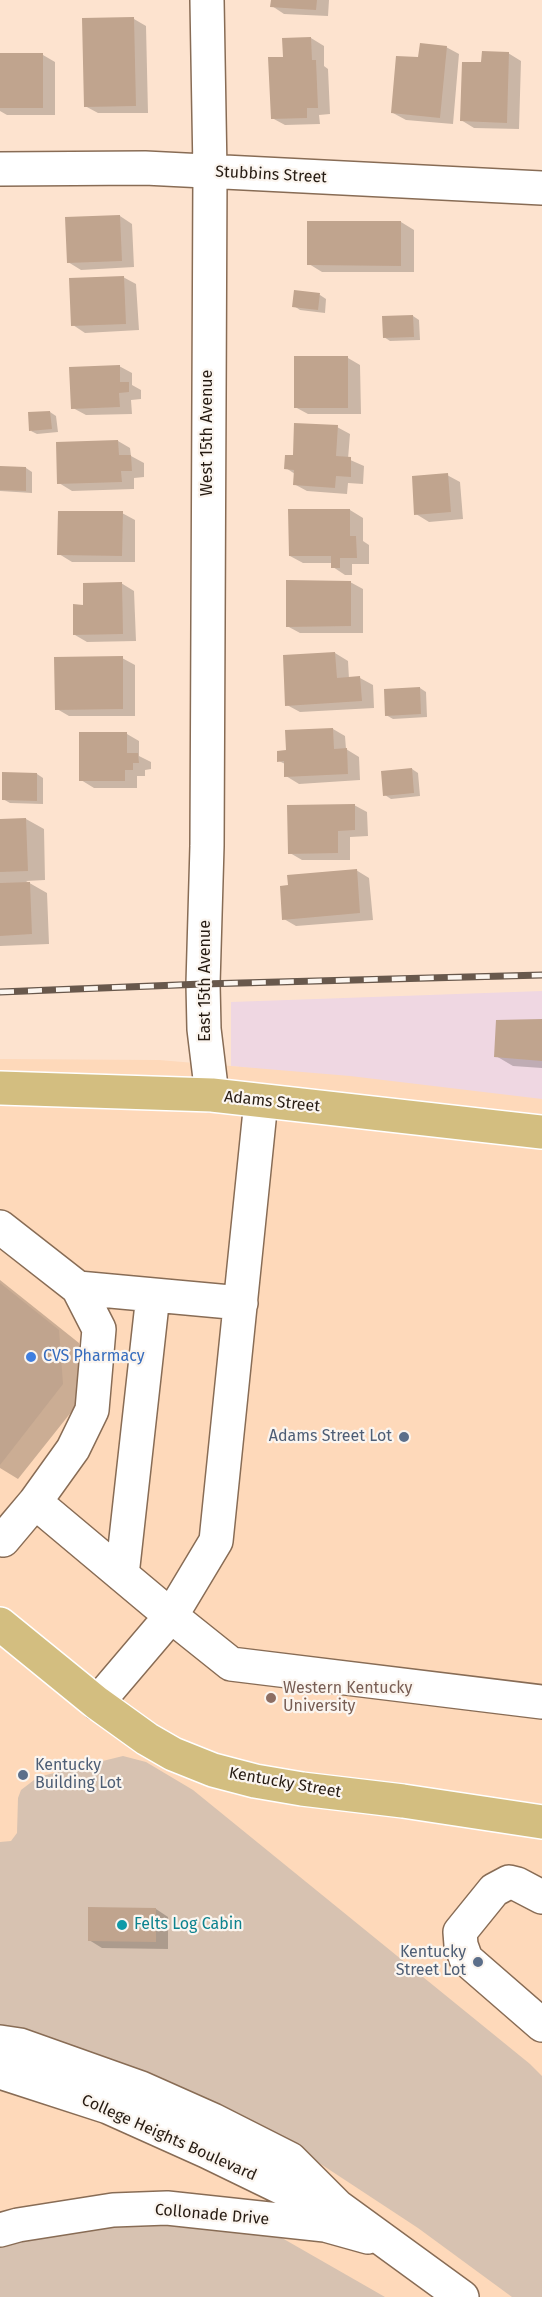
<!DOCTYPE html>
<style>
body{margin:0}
canvas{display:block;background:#fde3cf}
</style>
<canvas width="542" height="2297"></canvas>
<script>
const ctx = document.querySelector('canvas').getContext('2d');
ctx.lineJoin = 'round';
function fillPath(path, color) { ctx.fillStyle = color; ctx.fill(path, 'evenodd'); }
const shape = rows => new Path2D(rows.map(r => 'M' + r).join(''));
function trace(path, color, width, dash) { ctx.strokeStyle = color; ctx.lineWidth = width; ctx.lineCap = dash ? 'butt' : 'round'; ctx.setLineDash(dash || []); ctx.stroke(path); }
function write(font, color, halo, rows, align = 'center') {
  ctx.font = font + ' "Fira Sans",sans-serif'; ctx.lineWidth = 4.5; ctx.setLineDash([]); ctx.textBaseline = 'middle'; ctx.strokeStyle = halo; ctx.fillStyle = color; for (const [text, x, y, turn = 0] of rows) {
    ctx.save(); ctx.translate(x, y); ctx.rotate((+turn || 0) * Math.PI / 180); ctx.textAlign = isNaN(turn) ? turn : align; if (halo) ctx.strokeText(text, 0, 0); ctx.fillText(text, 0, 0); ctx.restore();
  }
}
const commercial = shape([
 [542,991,542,1101,231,1066,231,1002]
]);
const built = shape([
 [0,1059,159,1060,350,1076,542,1099,542,2297,0,2297]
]);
const green = shape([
 [123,1756,146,1762,193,1790,530,2064,542,2076,542,2297,512,2297,418,2228,307,2155,25,2031,0,2026,0,1842,11,1841,17,1833,18,1798,21,1790,38,1777],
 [164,2214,282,2238,385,2297,0,2297,0,2240]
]);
const shadow = shape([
 [272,0,329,0,328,16,284,14,272,6],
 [134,19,146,26,148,113,98,113,85,106],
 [311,38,324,46,324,66,328,69,330,114,319,115,320,124,285,125,272,118,284,58],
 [446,47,459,54,453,124,406,120,393,113,420,59],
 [508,53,521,61,519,129,474,128,461,120],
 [0,55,43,55,55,62,55,115,7,115,0,111],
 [120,216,132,224,134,267,81,270,68,262],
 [401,222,414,230,414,272,322,272,309,264],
 [123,277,136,284,139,330,85,333,73,325],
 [320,295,326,299,325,313,300,310,294,306],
 [413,316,419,320,420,340,390,341,384,337],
 [348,358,360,365,361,414,308,414,295,407],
 [119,366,132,373,132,385,141,390,141,399,131,400,132,414,86,415,73,408],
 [50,412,56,416,58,432,37,434,31,431],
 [337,427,350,434,348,459,364,466,363,484,348,483,347,494,307,491,294,484,295,474,286,468,294,457],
 [118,441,130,448,131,456,144,463,144,477,134,478,134,489,72,491,59,483],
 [0,467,26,468,32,472,32,493,0,491],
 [447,475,460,482,463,519,429,522,416,514],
 [350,510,363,518,363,541,369,545,369,564,352,564,352,575,345,575,333,567,333,563,303,563,290,556],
 [122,513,135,520,135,562,72,562,59,554],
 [350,582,363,589,363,633,300,633,287,626],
 [121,583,134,591,136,641,87,642,75,635,85,606],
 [335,653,348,661,349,679,360,678,373,685,374,708,300,712,287,705],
 [122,658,135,665,135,716,69,716,57,709],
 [420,688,426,692,427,717,393,719,386,715],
 [333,729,345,736,346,749,359,757,360,780,299,784,286,776,285,764,279,761,287,751],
 [127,734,139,741,139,756,151,762,151,769,145,770,145,776,137,776,137,788,94,788,81,780],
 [412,769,418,773,420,796,391,799,385,795],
 [37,774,43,778,43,804,10,803,3,799],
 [354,805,367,812,368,836,350,837,350,860,302,860,290,853],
 [26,819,44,829,45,880,26,881,47,893,49,944,0,946,0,820],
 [356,870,369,878,373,920,296,926,284,919],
 [542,1021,542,1068,513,1066,496,1056],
 [0,1280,79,1343,84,1396,18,1479,0,1468],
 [156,1909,168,1917,168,1949,102,1948,89,1940]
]);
const building = shape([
 [271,0,317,0,316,10,270,7],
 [134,17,136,106,84,107,82,18],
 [311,37,312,60,316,60,318,108,307,108,307,118,271,119,268,57,283,57,282,38],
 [420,43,447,46,440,118,391,113,396,56,418,57],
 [482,51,509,52,507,123,460,121,462,62,481,62],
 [0,53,43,53,43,108,0,108],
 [120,215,122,261,67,263,65,217],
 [307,221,401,221,401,266,307,265],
 [124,276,126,324,71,326,69,278],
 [294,290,320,293,318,310,292,307],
 [413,315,414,337,383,338,382,316],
 [294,356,348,356,348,408,294,408],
 [120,365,120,382,129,382,129,392,119,393,120,407,71,409,69,367],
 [50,411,52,429,29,431,28,412],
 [294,423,338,425,336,456,351,457,351,477,336,476,335,488,293,485,294,470,284,469,285,455,293,455],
 [118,440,119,455,131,455,132,471,121,471,122,482,57,484,56,442],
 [0,466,26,467,26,491,0,490],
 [448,473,451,512,414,515,412,476],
 [288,509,350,509,350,536,356,536,357,558,340,558,340,568,331,568,331,556,289,556],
 [58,511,123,511,122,556,57,555],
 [286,580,351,581,351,626,286,627],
 [122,582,123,634,73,635,73,604,83,605,83,583],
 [335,652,337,678,360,676,362,701,285,706,283,655],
 [123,656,123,709,55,710,54,657],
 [420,687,421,714,385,716,384,689],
 [333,728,334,749,347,748,348,774,284,777,284,761,277,762,277,751,286,750,285,730],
 [79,732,127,732,127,753,138,753,139,763,133,763,133,770,125,770,125,781,79,781],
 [412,768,414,793,383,796,381,771],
 [2,772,37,773,37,801,2,800],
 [355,804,355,830,338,831,338,853,288,854,287,805],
 [26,818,28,871,0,872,0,819],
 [357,869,360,913,282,920,280,886,288,885,287,875],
 [30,882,32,934,0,936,0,883],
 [542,1019,542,1061,494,1057,496,1020],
 [0,1283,59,1330,63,1384,0,1465],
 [88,1907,156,1908,156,1942,88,1941]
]);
const minor = shape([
 [207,0,210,172,207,846,203,984,204,1029,212,1095],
 [0,169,145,168,542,188],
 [0,1227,78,1288,99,1329,92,1410,73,1449,35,1502,171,1616,231,1664,542,1702],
 [78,1288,241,1303],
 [3,1540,35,1502],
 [122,1575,153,1295],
 [97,1703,171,1616,216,1541,261,1101],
 [542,1897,517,1884,509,1882,494,1890,460,1932,461,1945,466,1959,542,2025],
 [0,2042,20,2045,141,2088,213,2120,290,2159,337,2206,462,2297],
 [0,2072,108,2107,206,2151,309,2201,332,2206],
 [0,2230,18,2225,113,2210,167,2208,325,2225,368,2237]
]);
const major = shape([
 [0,1088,212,1095,542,1132],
 [0,1624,97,1703,147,1739,173,1754,213,1770,255,1781,302,1789,403,1801,542,1822]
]);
const rail = shape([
 [0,992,203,984,542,975]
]);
const markers = [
 [31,1357,6,"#3f7fe0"],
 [404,1437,6,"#5c6f8a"],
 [271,1698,6,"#8d6e63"],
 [23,1775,6,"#5c6f8a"],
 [122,1925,6,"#0f9aa8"],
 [478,1962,6,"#5c6f8a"]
];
const streetNames = [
 ["Stubbins Street",271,175,3],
 ["West 15th Avenue",208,433,-90],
 ["East 15th Avenue",206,981,-90],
 ["Adams Street",272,1102,6],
 ["Kentucky Street",285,1783,10],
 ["College Heights Boulevard",169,2138,24],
 ["Collonade Drive",212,2215,5]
];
const shopNames = [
 ["CVS Pharmacy",43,1357]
];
const serviceNames = [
 ["Adams Street Lot",392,1437],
 ["Kentucky",35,1766,"left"],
 ["Building Lot",35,1784,"left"],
 ["Kentucky",466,1953],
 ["Street Lot",466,1971]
];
const educationNames = [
 ["Western Kentucky",283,1689],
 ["University",283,1707]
];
const cultureNames = [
 ["Felts Log Cabin",134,1925]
];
fillPath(commercial, '#efd7e2');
fillPath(built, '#fed9ba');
fillPath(green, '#d7c2b1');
fillPath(shadow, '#0003');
fillPath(building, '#c0a48e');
trace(minor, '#886c55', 36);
trace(major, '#fff', 36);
trace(minor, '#fff', 33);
trace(major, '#d3be80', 33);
trace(rail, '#68584c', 7);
trace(rail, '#fbf5ef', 4.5, [14]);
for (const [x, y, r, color] of markers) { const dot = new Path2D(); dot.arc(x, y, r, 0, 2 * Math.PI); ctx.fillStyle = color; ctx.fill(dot); trace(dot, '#fbf5ef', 2); }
write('16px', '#261b12', '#fbf5ef', streetNames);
write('16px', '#366cbe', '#fbf5ef', shopNames, 'left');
write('16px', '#4e5e75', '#fbf5ef', serviceNames, 'right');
write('16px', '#785e54', '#fbf5ef', educationNames, 'left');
write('16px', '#0d838f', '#fbf5ef', cultureNames, 'left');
</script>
